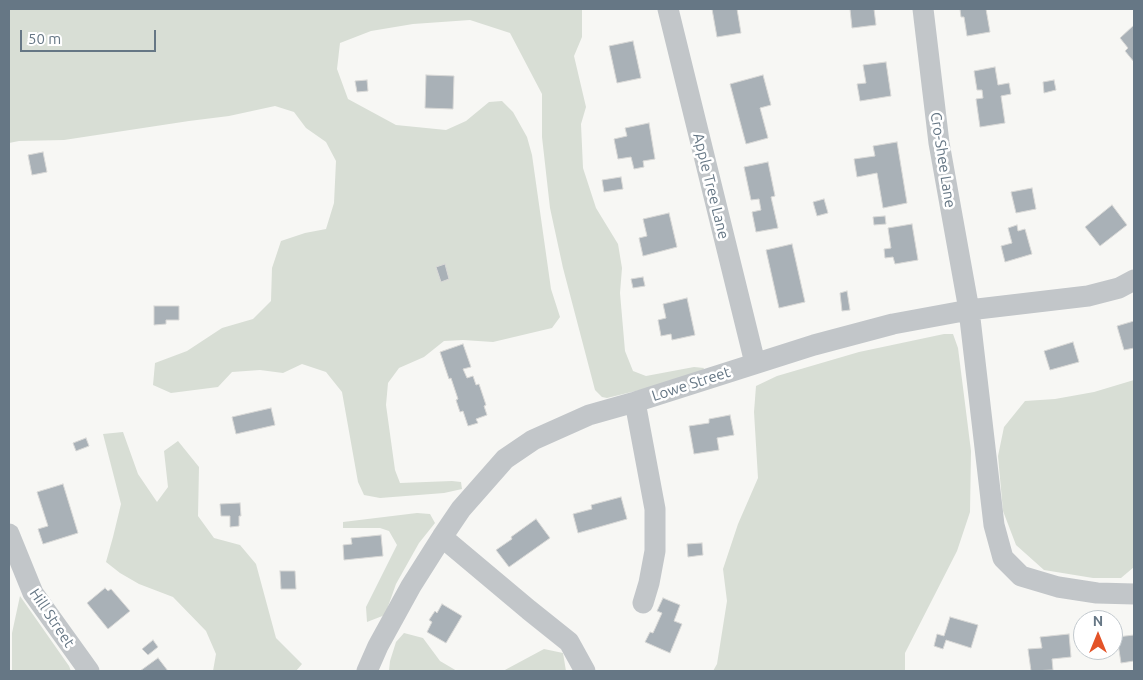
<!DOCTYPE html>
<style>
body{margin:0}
#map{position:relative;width:1143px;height:680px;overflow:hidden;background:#f7f7f4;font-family:Ubuntu,sans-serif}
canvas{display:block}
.frame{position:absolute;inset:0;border:10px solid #667785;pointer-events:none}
.north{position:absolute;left:1073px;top:610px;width:50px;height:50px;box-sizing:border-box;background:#fff;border:1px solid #c2c9ce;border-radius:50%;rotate:0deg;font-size:14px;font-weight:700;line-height:20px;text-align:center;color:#667785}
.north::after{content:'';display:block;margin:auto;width:18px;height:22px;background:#e35328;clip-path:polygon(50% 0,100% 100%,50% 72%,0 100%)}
.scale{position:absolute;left:20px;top:30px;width:136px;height:22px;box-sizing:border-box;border:2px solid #667785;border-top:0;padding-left:6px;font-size:15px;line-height:18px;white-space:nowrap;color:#667785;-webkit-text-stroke:4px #fff;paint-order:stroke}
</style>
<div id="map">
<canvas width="1143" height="680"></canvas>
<div class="frame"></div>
<div class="north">N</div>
<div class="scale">50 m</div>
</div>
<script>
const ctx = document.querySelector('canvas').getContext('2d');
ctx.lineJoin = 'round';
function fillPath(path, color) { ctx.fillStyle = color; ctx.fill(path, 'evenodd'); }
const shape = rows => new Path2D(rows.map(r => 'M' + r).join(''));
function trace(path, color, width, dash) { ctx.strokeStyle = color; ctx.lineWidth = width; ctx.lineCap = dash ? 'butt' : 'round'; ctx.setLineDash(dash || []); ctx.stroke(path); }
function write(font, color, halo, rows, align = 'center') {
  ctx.font = font + ' Ubuntu,sans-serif'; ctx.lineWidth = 5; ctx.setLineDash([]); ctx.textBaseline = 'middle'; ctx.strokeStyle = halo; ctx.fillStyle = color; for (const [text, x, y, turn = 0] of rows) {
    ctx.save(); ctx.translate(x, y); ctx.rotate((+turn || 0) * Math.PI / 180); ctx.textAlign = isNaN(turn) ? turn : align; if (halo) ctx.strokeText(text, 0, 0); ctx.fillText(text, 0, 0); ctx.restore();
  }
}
const green = shape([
 [9,9,582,9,582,37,574,56,586,107,581,124,583,168,596,208,618,244,622,268,620,293,625,351,633,371,646,376,694,367,704,368,701,375,607,398,602,397,595,390,563,268,550,208,542,137,542,94,510,33,470,20,413,24,371,31,340,43,337,69,348,99,396,125,446,130,466,121,489,102,502,101,513,112,527,137,532,155,551,289,560,317,552,328,493,342,463,340,444,341,424,357,399,368,388,383,386,405,395,470,400,483,452,481,461,482,462,489,444,493,380,498,364,495,358,482,342,392,326,372,302,364,283,373,260,370,232,372,218,387,171,393,153,385,155,363,187,351,222,328,253,319,271,301,272,268,281,241,305,233,326,229,334,203,336,161,326,142,306,128,294,112,275,106,229,116,189,121,64,140,19,141,9,143],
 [944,334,953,334,958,348,971,451,970,512,957,551,905,653,905,671,713,671,717,664,727,601,723,569,738,524,758,478,754,412,756,386,777,376,859,352],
 [1134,380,1134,567,1121,578,1093,578,1044,570,1016,545,1003,511,998,456,1004,427,1025,401,1055,399,1094,392],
 [123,432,138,474,157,502,168,487,164,451,178,441,199,467,198,516,214,538,240,545,256,564,276,638,302,664,296,671,213,671,216,654,206,631,173,597,139,584,120,573,106,562,113,537,121,504,103,434],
 [417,513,430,514,435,523,419,543,396,584,385,615,367,622,366,607,397,545,389,531,380,528,343,528,343,522],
 [20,596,69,666,71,671,12,671,12,633],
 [404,633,423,638,440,661,457,671,389,671,390,661,396,642],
 [544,649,563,653,566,671,503,671]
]);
const building = shape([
 [712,9,737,9,741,33,717,37,712,9],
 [850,9,874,9,876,25,852,28,850,9],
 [960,9,986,9,990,32,967,36,964,17,961,17,960,9],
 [1134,25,1134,62,1125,51,1128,48,1120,38,1134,25],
 [633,41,641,78,617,83,609,46,633,41],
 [886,62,891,96,860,101,857,84,866,83,863,65,886,62],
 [995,67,998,85,1009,83,1011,94,1001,96,1005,123,980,127,976,99,983,98,982,90,977,90,974,71,995,67],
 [426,75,454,76,453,109,425,108,426,75],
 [763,75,771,105,760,108,768,138,746,144,730,84,763,75],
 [367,80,368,91,357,92,355,81,367,80],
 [1054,80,1056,90,1044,93,1043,82,1054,80],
 [649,123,655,159,643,161,644,167,634,169,631,157,618,159,614,139,627,136,625,128,649,123],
 [897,142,907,203,883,208,877,173,857,177,854,159,875,156,873,146,897,142],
 [43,152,47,172,32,175,28,155,43,152],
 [768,162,775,196,771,197,778,228,756,232,752,212,761,210,759,199,751,200,744,167,768,162],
 [621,177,623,189,604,192,602,180,621,177],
 [1032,188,1036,209,1016,213,1011,192,1032,188],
 [824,199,828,213,817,216,813,202,824,199],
 [1112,205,1127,225,1100,246,1085,227,1112,205],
 [669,213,677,247,643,256,639,238,647,236,643,219,669,213],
 [885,216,886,224,874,225,873,217,885,216],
 [912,224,918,260,895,264,893,257,885,258,884,249,891,248,888,228,912,224],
 [1017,225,1018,231,1025,229,1032,254,1005,262,1001,246,1012,243,1008,228,1017,225],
 [792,244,805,302,779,308,766,250,792,244],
 [445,264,449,279,441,282,436,267,445,264],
 [643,277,645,286,633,288,631,279,643,277],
 [847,291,850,310,842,311,840,293,847,291],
 [687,298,695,335,672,340,671,334,661,336,658,320,666,318,663,304,687,298],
 [154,306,179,306,179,320,166,320,166,324,154,325,154,306],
 [1134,321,1134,348,1124,350,1117,326,1134,321],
 [1073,342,1079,362,1050,370,1044,351,1073,342],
 [463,344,471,367,463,369,467,378,473,376,476,385,479,384,486,405,484,406,487,415,476,419,478,423,468,426,463,411,460,412,456,400,458,399,451,378,449,379,440,352,463,344],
 [271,408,275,425,236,434,232,417,271,408],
 [730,415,734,435,717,438,719,450,694,454,689,426,709,423,709,419,730,415],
 [86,438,89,446,76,451,73,443,86,438],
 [63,484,78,533,43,544,38,529,48,526,37,492,63,484],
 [621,497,627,519,578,533,573,514,592,509,591,505,621,497],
 [240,503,241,516,239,516,239,526,230,527,230,516,221,516,220,504,240,503],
 [536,519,550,538,509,567,496,550,512,539,511,537,536,519],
 [381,535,383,556,344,560,343,545,352,544,351,538,381,535],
 [702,543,703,555,688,557,687,544,702,543],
 [280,571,295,571,296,589,281,589,280,571],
 [105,588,108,591,111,589,130,611,108,629,87,603,105,588],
 [663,598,680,605,674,621,682,624,670,653,645,642,650,632,653,633,662,613,657,611,663,598],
 [442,604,462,616,446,643,427,632,432,622,429,620,435,611,437,613,442,604],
 [950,617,978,625,971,648,946,640,943,649,934,646,937,634,944,636,950,617],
 [1069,634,1071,657,1052,659,1053,670,1031,671,1028,649,1042,648,1040,637,1069,634],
 [1134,635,1134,661,1121,663,1117,637,1134,635],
 [153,640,158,647,148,655,142,649,153,640],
 [158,658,168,671,140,671,158,658]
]);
const minor = shape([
 [668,9,755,363],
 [923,9,939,143,969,310,994,525,1003,558,1021,576,1058,587,1097,593,1134,594],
 [635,402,655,509,655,551,649,583,643,603],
 [9,534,33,593,89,671],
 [442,537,529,610,569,642,585,671],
 [367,671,378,646,411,586,442,537,461,509,505,459,533,440,589,415,635,402,814,345,893,324,969,310,1088,296,1119,288,1134,280]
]);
const streetNames = [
 ["Cro-Shee Lane",943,160,81],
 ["Apple Tree Lane",711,186,76],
 ["Lowe Street",691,384,-18],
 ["Hill Street",52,618,56]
];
fillPath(green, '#d8ded5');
fillPath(building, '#a9b1b7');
trace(building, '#d8d8d6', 1);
trace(minor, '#c2c6c9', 21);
write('15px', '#667785', '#fff', streetNames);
</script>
